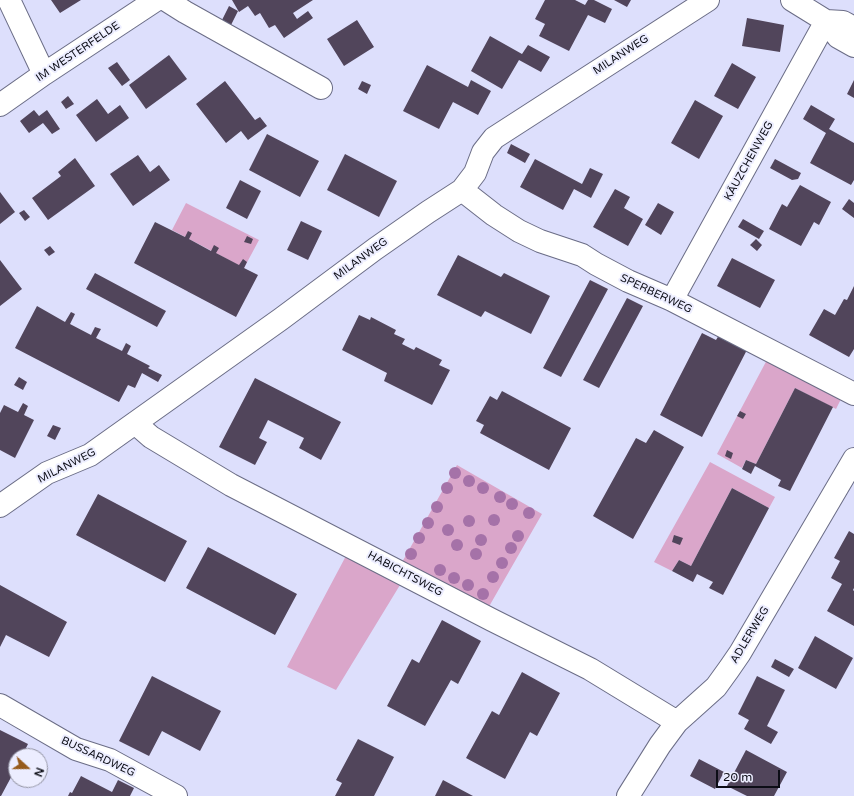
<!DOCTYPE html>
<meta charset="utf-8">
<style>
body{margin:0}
#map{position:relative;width:854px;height:796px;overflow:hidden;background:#dddffc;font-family:"Varela Round",sans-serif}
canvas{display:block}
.north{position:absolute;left:8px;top:748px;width:40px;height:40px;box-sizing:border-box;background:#ecedff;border:1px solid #9293a2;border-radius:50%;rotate:111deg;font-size:11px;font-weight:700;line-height:16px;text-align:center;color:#0c0d16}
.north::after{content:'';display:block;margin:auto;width:14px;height:18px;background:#965a1b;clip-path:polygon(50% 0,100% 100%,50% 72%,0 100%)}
.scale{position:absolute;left:716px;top:770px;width:64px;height:18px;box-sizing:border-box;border:2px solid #0c0d16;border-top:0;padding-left:5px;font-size:12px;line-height:14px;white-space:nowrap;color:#0c0d16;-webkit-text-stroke:3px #ecedff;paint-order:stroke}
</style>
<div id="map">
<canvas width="854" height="796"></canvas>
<div class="north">N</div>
<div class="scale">20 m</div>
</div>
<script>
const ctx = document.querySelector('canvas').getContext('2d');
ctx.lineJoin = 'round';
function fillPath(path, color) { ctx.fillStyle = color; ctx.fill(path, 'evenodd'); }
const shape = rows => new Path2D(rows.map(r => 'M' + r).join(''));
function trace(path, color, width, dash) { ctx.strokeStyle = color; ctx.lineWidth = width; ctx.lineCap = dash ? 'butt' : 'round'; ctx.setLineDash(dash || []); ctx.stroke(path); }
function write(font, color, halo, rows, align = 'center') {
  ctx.font = font + ' "Varela Round",sans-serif'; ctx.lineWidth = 4; ctx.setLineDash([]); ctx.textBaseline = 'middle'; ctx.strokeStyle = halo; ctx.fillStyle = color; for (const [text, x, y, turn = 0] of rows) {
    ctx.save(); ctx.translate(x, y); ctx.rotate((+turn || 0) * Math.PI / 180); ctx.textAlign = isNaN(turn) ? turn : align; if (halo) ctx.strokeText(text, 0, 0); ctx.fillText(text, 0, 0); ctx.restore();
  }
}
const green = shape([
 [186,203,259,240,244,268,172,230],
 [769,356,843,395,836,409,795,388,756,464,746,460,742,468,717,454],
 [710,462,775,497,769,508,732,488,691,566,679,560,672,571,654,562],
 [457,465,542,514,487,610,401,564],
 [347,554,400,585,336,690,287,667]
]);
const building = shape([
 [51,0,81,0,60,13],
 [232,0,313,0,293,13,297,19,308,11,313,18,284,38,275,25,269,28,260,13,255,16,248,6,239,12],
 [545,0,575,0,585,5,588,0,594,0,612,9,605,23,588,15,569,51,539,36,545,24,535,19],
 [614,0,631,0,627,7],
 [229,6,238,11,231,25,222,20],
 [747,18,784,25,780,52,742,46],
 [357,20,374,47,344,66,327,39],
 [490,36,522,54,528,45,550,57,541,72,519,60,502,89,471,71],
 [169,55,187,79,146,109,129,85],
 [117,62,130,80,122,86,108,68],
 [732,63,756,77,738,109,714,96],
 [427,65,468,87,471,80,491,91,478,115,453,102,439,129,403,111],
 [854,80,854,98,847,94],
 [225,81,255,120,260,117,267,126,248,140,241,131,226,143,196,104],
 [362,81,371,85,367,94,358,89],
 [68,96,74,104,66,109,61,102],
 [97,99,108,114,120,105,129,118,96,142,76,115],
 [695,100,723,116,699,159,671,143],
 [811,105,835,119,829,129,854,143,854,180,851,185,810,163,826,133,803,119],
 [34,110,39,116,47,110,60,129,52,134,43,123,29,133,20,121],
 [267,134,319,161,300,197,249,170],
 [511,144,530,154,525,163,507,153],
 [345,154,397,181,379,217,327,190],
 [138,155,150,172,159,165,170,180,133,206,110,174],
 [75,158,95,186,48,220,32,198,61,176,58,172],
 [535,159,582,184,590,168,603,174,591,198,574,189,563,210,520,187],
 [775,159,801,173,798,179,792,180,770,168],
 [240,180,261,191,247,219,226,208],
 [800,185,831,202,819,225,814,222,801,246,769,229,782,204,787,207],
 [615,189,630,197,624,208,643,219,628,246,593,227],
 [0,192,15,212,0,224],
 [849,199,854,203,854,218,842,209],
 [658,203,674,212,661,235,645,225],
 [24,210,30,217,25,221,19,213],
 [743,219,764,231,759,239,738,227],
 [301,221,322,231,308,260,287,250],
 [155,222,185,237,188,231,192,233,189,239,211,251,214,245,219,248,216,253,239,265,243,259,247,262,244,268,258,275,236,317,134,263],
 [247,236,253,239,251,244,244,242],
 [756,239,762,245,757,251,750,245],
 [50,246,55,252,49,256,44,250],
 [458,255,501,277,504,273,550,296,531,334,485,311,481,317,437,295],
 [732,258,775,280,760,308,717,286],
 [0,260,22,289,0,306],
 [95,273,166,311,157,327,86,289],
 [590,280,608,289,561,377,543,368],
 [854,286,854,349,849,357,809,335,824,309,835,315,844,299,847,300],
 [627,298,643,306,599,388,583,380],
 [37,306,65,322,71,312,75,314,70,324,91,335,95,327,101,329,96,338,122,351,126,343,131,346,127,354,150,366,148,368,162,375,158,382,142,373,135,388,128,385,119,402,15,348],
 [359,315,370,320,371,317,396,330,394,334,405,339,402,344,414,350,416,347,442,360,439,365,450,370,432,405,384,381,387,373,342,350],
 [722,330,750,344,702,437,660,415,702,333,716,340],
 [19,377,27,382,23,390,14,385],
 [255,378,341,422,321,460,299,448,304,438,268,420,259,438,267,442,255,465,219,447],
 [795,388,833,407,790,491,778,486,781,480,755,466,751,474,742,469,746,460,756,464],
 [502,391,571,428,549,470,480,433,484,425,476,421,490,396,497,400],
 [23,403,28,406,24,415,34,420,15,458,0,450,0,413,4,405,18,412],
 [740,411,746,414,743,419,737,416],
 [53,425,61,428,55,440,47,436],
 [654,430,684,447,633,539,593,516,636,438,646,443],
 [727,450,733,453,731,459,725,456],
 [732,488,769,508,723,595,709,588,713,582,697,574,693,582,672,571,679,560,691,566],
 [98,494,187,541,165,582,76,535],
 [849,531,854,534,854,588,853,590,854,591,854,626,827,611,842,584,831,578,840,561,834,558],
 [674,535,683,538,680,545,672,542],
 [208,547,297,594,275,635,186,588],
 [0,585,67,622,49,657,6,635,0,647],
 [442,620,481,641,458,684,451,680,425,726,387,706,412,659,419,663],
 [815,636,853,658,836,689,798,668],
 [775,659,794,669,789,677,771,667],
 [522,672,560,693,537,736,530,732,505,779,466,758,492,711,499,715],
 [152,676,221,711,200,751,162,731,149,756,119,741],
 [757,676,785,690,767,726,778,732,771,744,744,729,749,720,738,714],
 [0,730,28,744,22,756,16,756,16,768,1,796,0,796],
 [358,739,394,757,374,796,335,796,342,783,336,780],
 [746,750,787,772,774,796,747,796,727,786],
 [699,759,724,772,715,789,690,776],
 [81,776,112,792,118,780,134,788,130,796,68,796,70,792,72,793],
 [443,780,473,796,435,796]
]);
const street = shape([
 [9,0,44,74],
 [166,0,185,12,321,88],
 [792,0,826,21,838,37,854,46],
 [826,21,843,22,854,28],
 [0,105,44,74,156,0],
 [462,190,494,215,519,231,540,241,582,255,596,264,628,281,672,300,854,394],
 [672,300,826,21],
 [135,423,151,437,231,485,492,620,590,669,677,722],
 [0,506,47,473,90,455,281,319,375,249,428,212,462,190,475,173,483,152,494,138,708,0],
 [0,705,76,749,110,760,176,796],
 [628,796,660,745,677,722,716,687,729,669,740,653,854,459]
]);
const trees = [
 [455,473],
 [469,481],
 [447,488],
 [483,488],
 [500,497],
 [512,504],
 [437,507],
 [529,513],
 [494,520],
 [469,521],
 [428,523],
 [448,530],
 [518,536],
 [419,538],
 [481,540],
 [457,545],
 [511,548],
 [411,554],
 [476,554],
 [502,563],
 [440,570],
 [493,577],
 [454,578],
 [468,585],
 [483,594]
];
const streetNames = [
 ["IM WESTERFELDE",78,52,-34],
 ["MILANWEG",621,55,-33],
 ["KÄUZCHENWEG",749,161,-61],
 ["MILANWEG",361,259,-36],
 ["SPERBERWEG",656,294,25],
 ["MILANWEG",67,466,-27],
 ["HABICHTSWEG",405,574,28],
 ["ADLERWEG",750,635,-59],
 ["BUSSARDWEG",98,757,25]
];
fillPath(green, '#daa6ca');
fillPath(building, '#51455b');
trace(street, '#6b6d86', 24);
trace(street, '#fff', 22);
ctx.fillStyle = '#a572a8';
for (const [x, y] of trees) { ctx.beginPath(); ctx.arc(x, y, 6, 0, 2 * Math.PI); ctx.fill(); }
write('11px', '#0c0d16', '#ecedff', streetNames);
</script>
